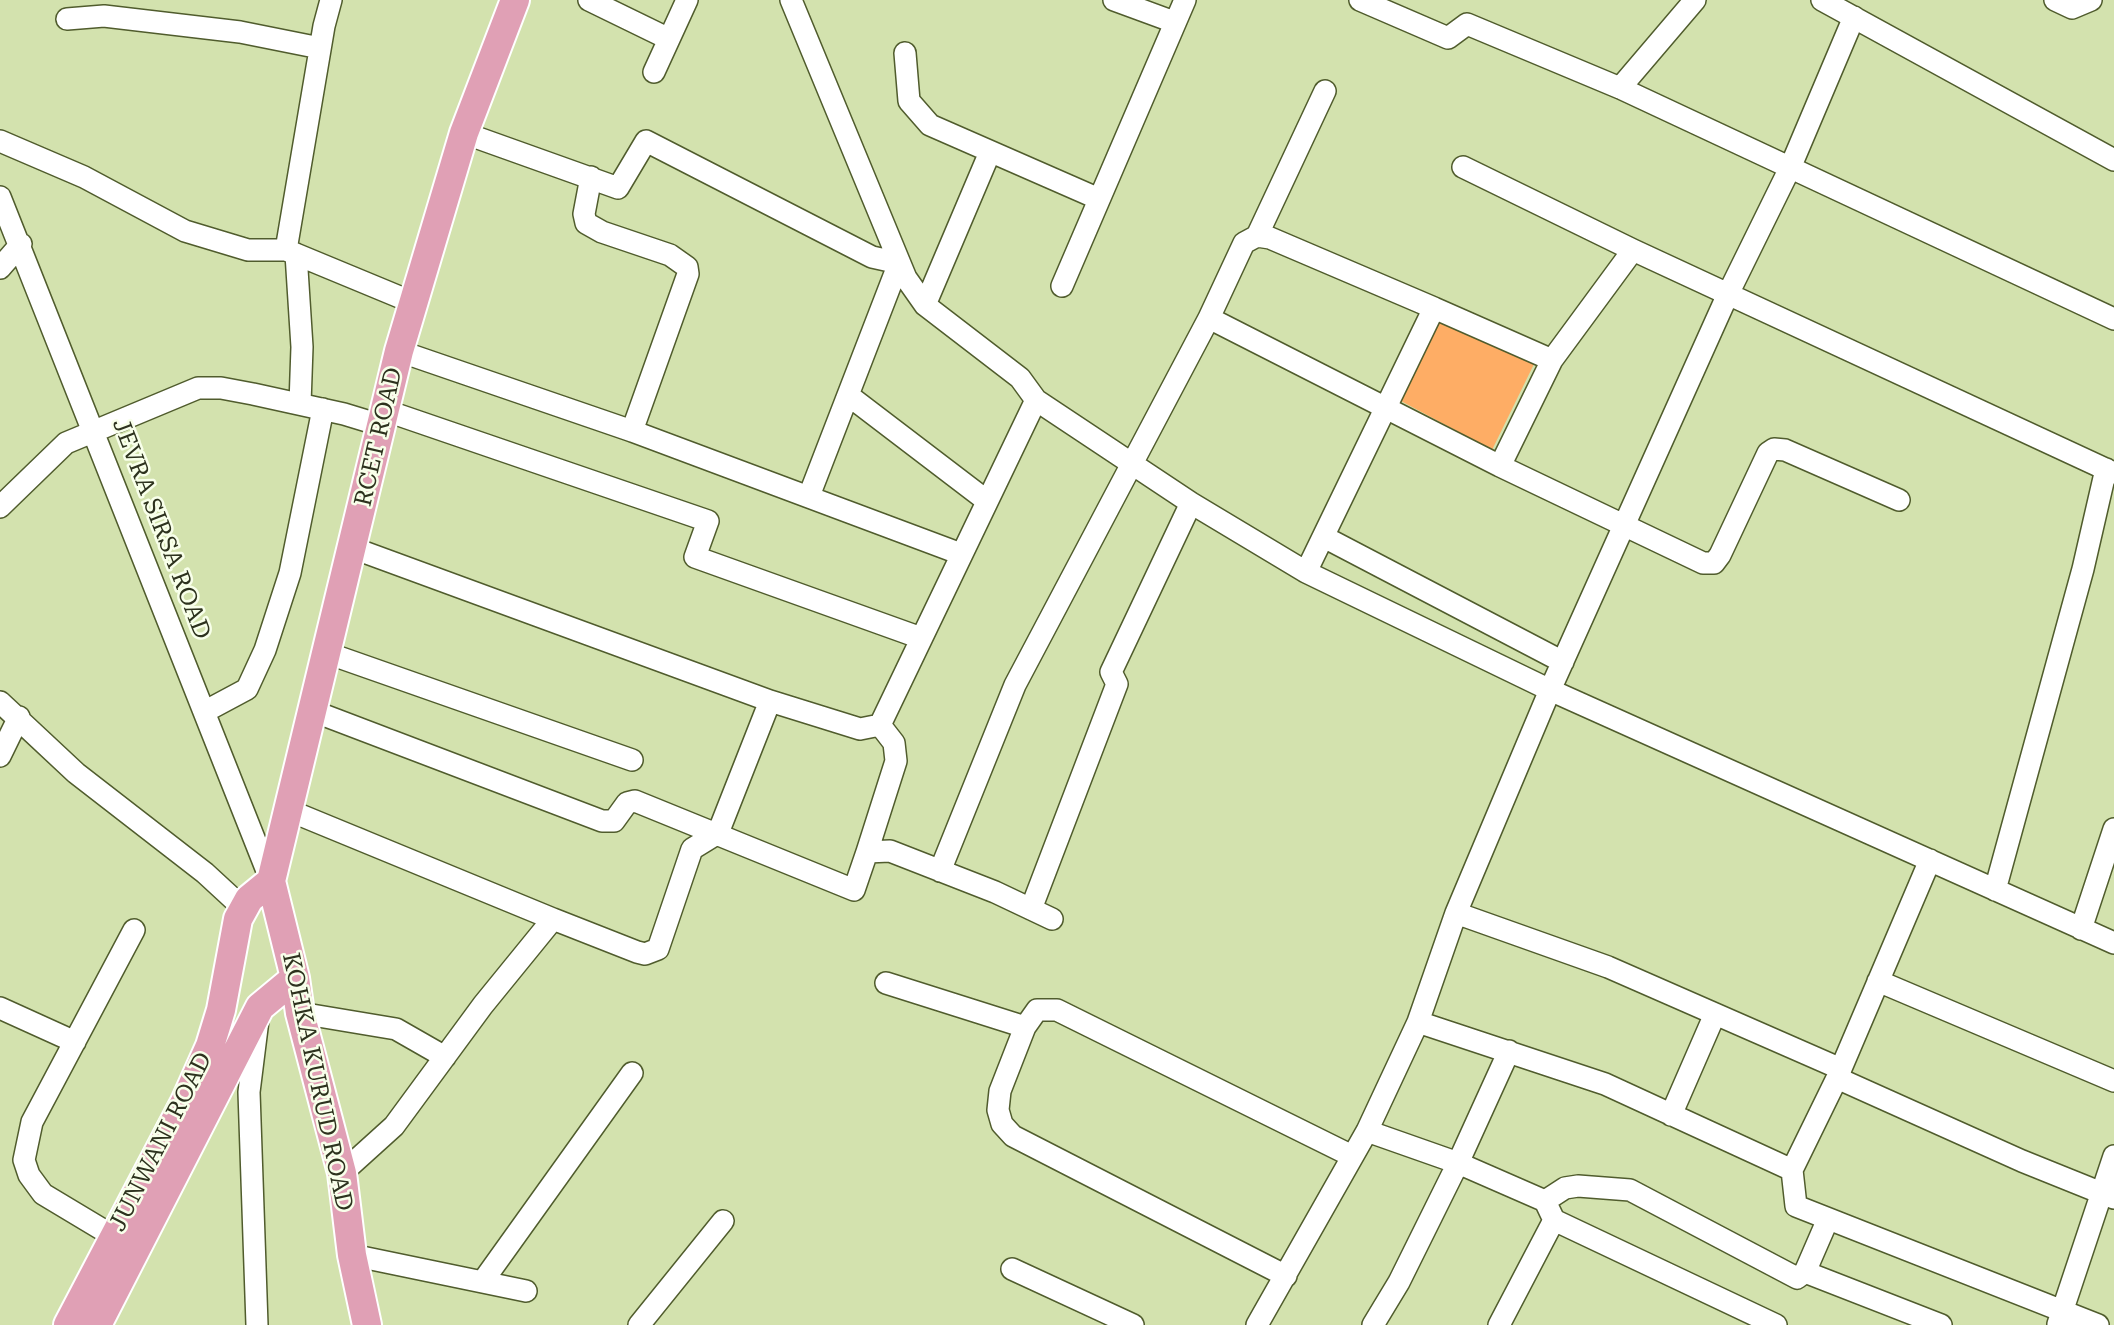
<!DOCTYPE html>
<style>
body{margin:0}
canvas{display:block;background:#d3e2ae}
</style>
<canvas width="2114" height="1325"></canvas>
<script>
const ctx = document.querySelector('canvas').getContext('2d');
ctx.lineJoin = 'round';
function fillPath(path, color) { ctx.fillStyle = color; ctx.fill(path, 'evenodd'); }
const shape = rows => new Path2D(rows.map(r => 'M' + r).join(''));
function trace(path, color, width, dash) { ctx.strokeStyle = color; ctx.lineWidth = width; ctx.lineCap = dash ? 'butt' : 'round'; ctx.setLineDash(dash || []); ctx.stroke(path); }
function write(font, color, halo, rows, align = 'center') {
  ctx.font = font + ' "Roboto Serif",serif'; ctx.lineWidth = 5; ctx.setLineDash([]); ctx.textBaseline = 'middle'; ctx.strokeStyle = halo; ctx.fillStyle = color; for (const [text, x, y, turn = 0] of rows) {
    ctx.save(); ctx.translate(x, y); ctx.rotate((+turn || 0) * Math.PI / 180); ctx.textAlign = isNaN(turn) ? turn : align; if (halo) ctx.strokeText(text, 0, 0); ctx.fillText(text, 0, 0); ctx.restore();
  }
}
const green = shape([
 [1437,320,1535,362,1492,450,1401,401]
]);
const minor = shape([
 [589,0,669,39],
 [791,0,906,278,925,305,1020,378,1036,400,1191,503,1306,572,1550,690,2114,943],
 [1114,0,1174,22],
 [1360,0,1448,38,1467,24,1620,88,2114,319],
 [1822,0,2114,160],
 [2055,0,2072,8,2091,0],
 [67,19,104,16,240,32,320,48],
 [905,53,909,101,930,125,1099,199],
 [654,72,687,0],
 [1620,88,1695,0],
 [464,133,618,188,646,141,872,257,899,263,809,496],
 [0,141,84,177,185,231,248,250,286,250,414,303],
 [1463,167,1633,250,2114,473],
 [591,177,584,214,586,223,602,232,670,255,687,267,688,274,632,431],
 [0,197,271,881],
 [1257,236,1325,91],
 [286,250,324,26,331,0],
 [296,254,302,347,300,404],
 [0,268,21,244],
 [1062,286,1185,0],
 [925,305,990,152],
 [1209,318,1244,243,1257,236,1270,238,1434,308],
 [399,351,632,431,961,554],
 [1552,360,1633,250],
 [848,395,987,501],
 [384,410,708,521,695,557,921,638],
 [0,507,66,443,198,388,221,388,253,394,344,414,380,425],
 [1324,537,1563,662],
 [1306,572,1434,308,1552,360,1500,466],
 [327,653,632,760],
 [770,701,860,729,880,725],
 [0,702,76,773,205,873,244,909],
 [313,711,602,821,614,821,627,803,635,801,854,890,867,852,890,851,995,892,1052,919],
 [204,712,247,689,265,650,290,573,323,409],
 [0,756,19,717],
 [288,810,553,919],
 [867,852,896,761,894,743,880,725,1036,400],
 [940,871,1015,685,1209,318,1500,466,1703,563,1714,563,1720,555,1768,453,1774,449,1785,450,1899,500],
 [1995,890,2083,569,2106,469],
 [1031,909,1117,684,1111,672,1191,503],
 [1456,913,1608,967,1841,1069],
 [2081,929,2114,829],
 [1878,981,2114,1081],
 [886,983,1025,1027,1000,1091,998,1110,1002,1124,1013,1136,1286,1276],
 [0,1008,75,1042],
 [300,1013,396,1029,445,1057],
 [1418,1022,1605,1084,1792,1170,1796,1206,2098,1325],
 [1025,1027,1037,1010,1057,1010,1352,1156],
 [1837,1078,2022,1161,2114,1198],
 [1671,1115,1715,1014],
 [1367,1131,1458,1163,1545,1201,1554,1220,1776,1325],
 [1792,1170,1837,1078,1930,860],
 [342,1173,394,1126,483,1005,553,919,637,952,645,954,658,949,692,849,718,833,770,701,353,548],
 [1545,1201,1565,1188,1578,1186,1630,1190,1797,1278,1805,1272,1828,1219],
 [113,1236,43,1194,29,1175,24,1160,32,1122,134,930],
 [352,1255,526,1291],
 [1012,1269,1133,1325],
 [1805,1272,1941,1325],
 [483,1281,632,1073],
 [2058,1324,2114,1156],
 [257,1325,249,1092,258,1020],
 [639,1325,723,1221],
 [1257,1325,1367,1131,1418,1022,1456,913,1550,690,1728,294,1790,168,1854,17],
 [1373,1325,1399,1282,1458,1163,1509,1051],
 [1499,1325,1554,1220]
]);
const major = shape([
 [68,1325,185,1102,210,1046,221,1010,238,919,249,899,271,881],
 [97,1325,260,1007,295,978],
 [367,1325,352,1255,342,1173,300,1013,295,978,271,881,399,351,464,133,515,0]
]);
const streetNames = [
 ["RCET ROAD",379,437,-77],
 ["JEVRA SIRSA ROAD",161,529,69],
 ["KOHKA KURUD ROAD",317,1082,78],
 ["JUNWANI ROAD",161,1142,-63]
];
fillPath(green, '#fead65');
trace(minor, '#505c2d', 24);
trace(major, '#fff', 32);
trace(minor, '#fff', 21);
trace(major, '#e0a0b5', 28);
write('24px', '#2d321e', '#f8ffea', streetNames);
</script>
